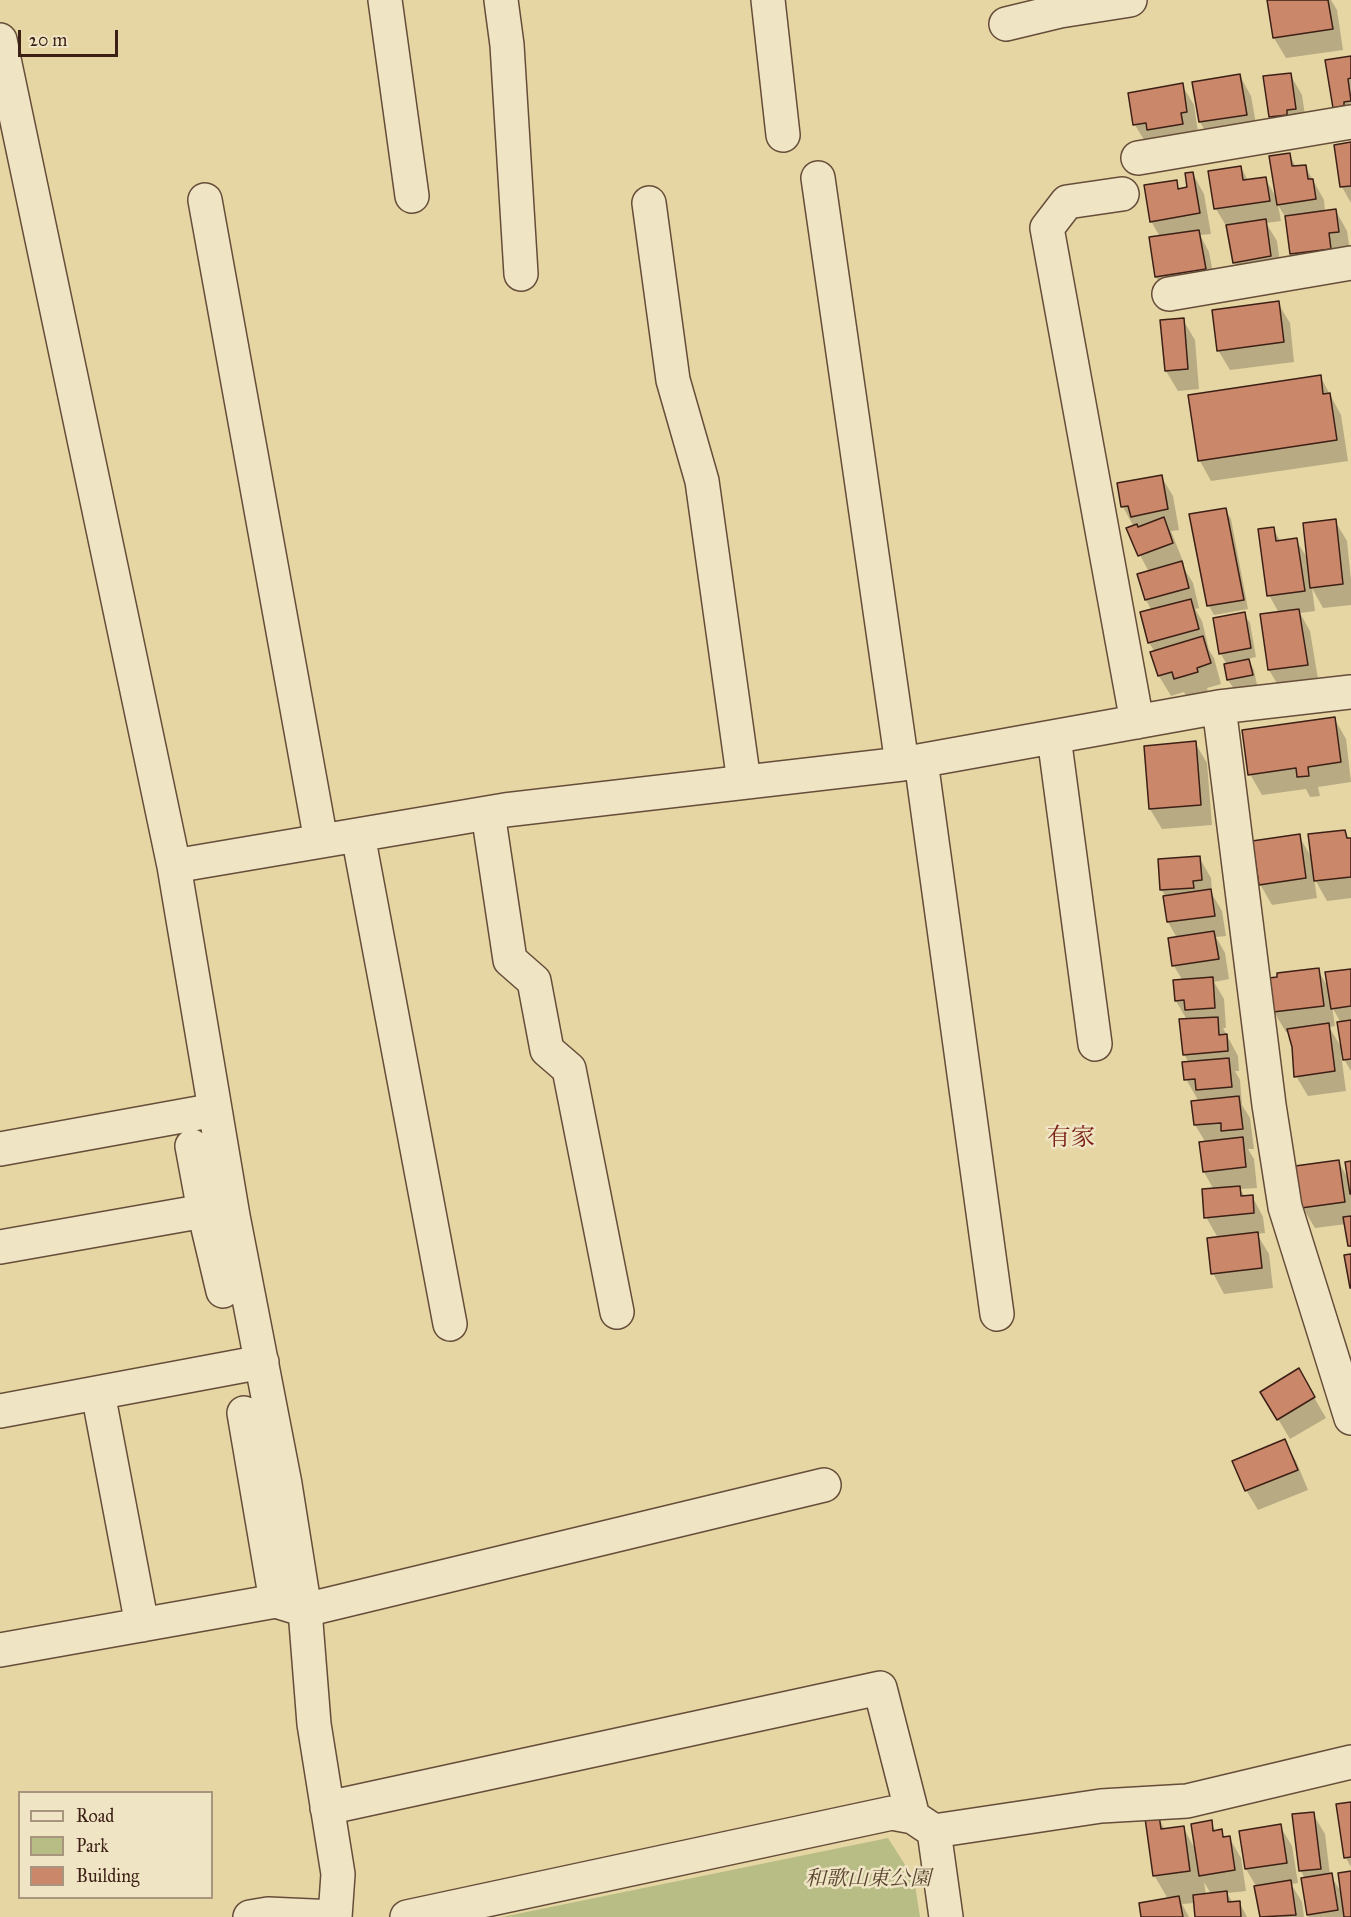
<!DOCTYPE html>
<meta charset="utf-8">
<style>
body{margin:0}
#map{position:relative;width:1351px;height:1917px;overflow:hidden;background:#e6d6a4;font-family:"IM FELL Great Primer",serif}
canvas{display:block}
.legend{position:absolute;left:18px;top:1791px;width:195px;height:108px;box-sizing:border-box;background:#efe4c4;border:2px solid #a7957e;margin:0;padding:8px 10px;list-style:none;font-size:18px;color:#3c1f15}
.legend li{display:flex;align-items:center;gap:12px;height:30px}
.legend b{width:30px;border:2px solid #a7957e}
.scale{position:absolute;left:18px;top:30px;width:100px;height:27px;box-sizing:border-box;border:3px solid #3c1f15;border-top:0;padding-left:8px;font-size:18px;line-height:21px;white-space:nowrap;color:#3c1f15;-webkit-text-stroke:4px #efe4c4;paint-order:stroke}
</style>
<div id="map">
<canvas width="1351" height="1917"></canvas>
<ul class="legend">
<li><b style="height:8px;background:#efe4c4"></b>Road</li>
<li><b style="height:16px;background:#b7bd84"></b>Park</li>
<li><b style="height:16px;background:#ca876a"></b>Building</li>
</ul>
<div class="scale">20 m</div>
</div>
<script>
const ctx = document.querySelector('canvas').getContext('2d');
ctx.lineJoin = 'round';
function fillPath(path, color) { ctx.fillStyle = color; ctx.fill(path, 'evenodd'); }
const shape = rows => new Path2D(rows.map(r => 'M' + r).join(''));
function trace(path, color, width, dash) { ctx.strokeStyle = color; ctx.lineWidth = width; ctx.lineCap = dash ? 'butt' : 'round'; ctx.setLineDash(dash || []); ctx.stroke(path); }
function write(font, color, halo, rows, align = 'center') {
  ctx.font = font + ' "IM FELL Great Primer","Noto Serif JP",serif'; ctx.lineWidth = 5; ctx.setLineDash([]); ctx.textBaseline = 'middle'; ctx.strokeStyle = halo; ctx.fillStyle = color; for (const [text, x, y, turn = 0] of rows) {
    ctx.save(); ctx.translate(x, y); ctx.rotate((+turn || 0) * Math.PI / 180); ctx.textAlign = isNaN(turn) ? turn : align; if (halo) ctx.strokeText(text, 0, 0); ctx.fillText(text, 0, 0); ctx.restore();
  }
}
const green = shape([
 [888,1838,914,1879,920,1917,502,1917]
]);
const shadow = shape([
 [1269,0,1331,0,1337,10,1343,50,1286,58,1274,38],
 [1351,57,1351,127,1346,128,1334,108,1326,61],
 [1290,74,1302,95,1307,129,1282,137,1271,117,1265,78],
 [1240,76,1251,96,1258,135,1212,142,1200,122,1194,83],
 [1182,85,1194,105,1198,132,1147,145,1135,125,1129,94],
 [1351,144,1351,203,1342,187,1335,146],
 [1289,154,1296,167,1305,166,1324,200,1325,212,1336,211,1347,231,1350,252,1303,274,1291,253,1287,220,1278,205,1281,221,1266,223,1277,241,1282,277,1246,282,1234,262,1228,229,1216,209,1210,172,1241,167,1248,181,1265,178,1277,199],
 [1193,174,1204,194,1211,234,1200,235,1209,252,1216,289,1168,297,1156,277,1160,237,1151,221,1176,182,1180,190,1189,188],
 [1278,303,1290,323,1294,362,1230,370,1218,350],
 [1183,320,1195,340,1199,389,1178,391,1166,371,1162,322],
 [1320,376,1341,415,1348,461,1211,481,1200,461],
 [1161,476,1173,496,1179,530,1171,531,1184,564,1182,565,1193,583,1199,608,1195,609,1202,621,1209,650,1214,658,1221,684,1207,688,1208,692,1187,698,1184,692,1171,696,1159,676,1155,652,1149,643,1142,613,1152,611,1146,600,1149,572,1140,555,1134,527,1123,507],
 [1225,509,1231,519,1248,609,1214,615,1209,606],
 [1335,521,1347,541,1351,580,1351,605,1323,608,1312,588,1315,611,1300,613,1310,631,1319,685,1281,690,1269,670,1279,613,1269,595,1273,529,1281,542,1296,540,1309,561],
 [1244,614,1250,623,1256,657,1248,659,1254,670,1257,685,1234,689,1228,680,1227,665,1221,654,1214,619],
 [1334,718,1346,739,1351,782,1318,787,1320,796,1310,797,1306,789,1262,795,1250,774],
 [1195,743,1207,763,1212,825,1162,829,1150,809],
 [1344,832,1349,840,1351,839,1351,898,1327,901,1314,878,1317,898,1272,905,1260,884,1299,836,1313,860],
 [1199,857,1211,878,1212,894,1222,911,1226,936,1216,937,1225,953,1229,979,1214,982,1224,999,1226,1028,1223,1028,1238,1056,1239,1071,1235,1071,1240,1080,1242,1105,1250,1118,1254,1149,1248,1149,1254,1159,1257,1188,1240,1189,1245,1197,1252,1196,1263,1217,1265,1233,1257,1234,1269,1254,1273,1288,1224,1294,1213,1273,1218,1238,1206,1217,1214,1190,1204,1172,1201,1143,1206,1143,1195,1125,1199,1102,1186,1079,1189,1063,1184,1054,1187,1020,1176,1001,1175,982,1183,981,1174,966,1177,938,1168,922,1166,897,1161,889],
 [1318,970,1329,989,1351,970,1351,1071,1341,1054,1346,1091,1308,1096,1296,1076,1293,1041,1289,1032,1286,1032,1274,1012],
 [1332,1007,1341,1023,1343,1050,1329,1027,1335,1026],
 [1338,1161,1349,1180,1351,1163,1351,1249,1346,1224,1315,1228,1303,1208,1297,1167],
 [1298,1370,1326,1418,1290,1439,1262,1392],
 [1284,1441,1296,1461,1308,1490,1258,1510,1246,1490],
 [1351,1803,1351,1867,1346,1858],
 [1313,1814,1325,1834,1330,1875,1342,1893,1351,1872,1351,1917,1309,1917,1308,1915,1305,1879,1301,1871,1294,1816],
 [1158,1817,1165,1830,1183,1827,1196,1851,1211,1822,1216,1832,1221,1831,1225,1838,1229,1837,1241,1858,1246,1891,1227,1893,1233,1903,1239,1902,1247,1917,1197,1917,1195,1903,1182,1904,1189,1917,1143,1917,1168,1899,1154,1875],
 [1204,1882,1211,1894,1206,1895],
 [1280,1826,1292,1846,1298,1883,1291,1884,1302,1902,1304,1917,1261,1917,1256,1886,1246,1869]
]);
const building = shape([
 [1267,0,1328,0,1333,29,1273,38,1267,0],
 [1351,56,1351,78,1348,79,1351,101,1344,102,1344,106,1333,108,1325,60,1351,56],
 [1291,73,1296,109,1287,110,1287,115,1269,117,1263,76,1291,73],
 [1240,74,1247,115,1199,122,1192,82,1240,74],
 [1183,83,1187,112,1181,113,1183,124,1147,130,1146,123,1133,125,1128,93,1183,83],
 [1351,142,1351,186,1340,187,1334,145,1351,142],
 [1290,153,1292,166,1306,165,1308,179,1313,179,1316,199,1277,205,1269,156,1290,153],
 [1241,166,1243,180,1266,177,1270,201,1214,209,1208,171,1241,166],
 [1193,172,1200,213,1150,222,1144,185,1177,180,1178,189,1187,187,1185,173,1193,172],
 [1336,209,1339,232,1329,233,1331,249,1290,254,1285,216,1336,209],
 [1266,219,1271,256,1233,263,1226,225,1266,219],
 [1199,230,1206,269,1155,277,1149,237,1199,230],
 [1279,301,1284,342,1217,351,1212,310,1279,301],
 [1184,318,1188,369,1165,371,1160,320,1184,318],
 [1321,375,1323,394,1330,393,1337,440,1198,461,1188,395,1321,375],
 [1162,475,1168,509,1131,517,1128,506,1121,507,1117,483,1162,475],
 [1226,508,1244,600,1207,606,1189,514,1226,508],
 [1164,517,1173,543,1138,556,1126,528,1137,524,1138,527,1164,517],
 [1336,519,1343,584,1310,588,1303,523,1336,519],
 [1274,527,1276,541,1297,538,1305,591,1267,596,1258,529,1274,527],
 [1182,561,1189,588,1145,600,1137,574,1182,561],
 [1191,599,1199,629,1148,643,1140,612,1191,599],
 [1299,609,1308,665,1268,670,1260,614,1299,609],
 [1245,612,1251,648,1219,654,1213,618,1245,612],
 [1203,636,1211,663,1197,668,1198,672,1174,679,1172,672,1158,676,1150,652,1203,636],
 [1249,659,1253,675,1227,680,1224,664,1249,659],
 [1335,717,1341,762,1308,767,1309,776,1297,777,1296,768,1248,775,1242,730,1335,717],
 [1196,741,1201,805,1149,809,1144,746,1196,741],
 [1345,830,1347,838,1351,838,1351,877,1314,881,1308,834,1345,830],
 [1300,834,1306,878,1259,885,1252,841,1300,834],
 [1200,856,1202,880,1193,881,1194,888,1160,890,1158,859,1200,856],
 [1211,889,1215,916,1167,922,1163,896,1211,889],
 [1214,931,1219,959,1172,966,1168,938,1214,931],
 [1319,968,1324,1006,1273,1012,1269,978,1277,977,1277,973,1319,968],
 [1351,969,1351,1006,1331,1009,1325,972,1351,969],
 [1213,977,1215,1008,1185,1010,1184,1000,1175,1001,1173,980,1213,977],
 [1218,1017,1219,1035,1227,1034,1228,1051,1183,1055,1179,1019,1218,1017],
 [1351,1020,1351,1059,1343,1060,1337,1022,1351,1020],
 [1329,1023,1335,1071,1294,1077,1292,1047,1287,1029,1329,1023],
 [1229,1058,1232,1087,1196,1090,1195,1079,1184,1080,1182,1062,1229,1058],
 [1239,1096,1243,1129,1221,1131,1221,1123,1194,1125,1191,1101,1239,1096],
 [1243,1137,1246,1167,1203,1172,1199,1142,1243,1137],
 [1339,1160,1345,1202,1301,1208,1295,1166,1339,1160],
 [1351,1161,1351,1194,1350,1194,1345,1162,1351,1161],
 [1240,1186,1241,1196,1253,1195,1254,1213,1204,1218,1202,1189,1240,1186],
 [1351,1216,1351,1246,1348,1246,1343,1217,1351,1216],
 [1258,1232,1262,1268,1211,1274,1207,1238,1258,1232],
 [1351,1254,1351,1288,1350,1288,1344,1255,1351,1254],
 [1299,1368,1315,1397,1277,1420,1260,1392,1299,1368],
 [1285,1439,1298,1470,1245,1491,1232,1461,1285,1439],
 [1351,1802,1351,1857,1344,1858,1336,1804,1351,1802],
 [1314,1812,1321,1869,1299,1871,1292,1814,1314,1812],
 [1159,1815,1161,1829,1184,1826,1190,1871,1153,1876,1145,1818,1159,1815],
 [1212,1820,1213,1831,1222,1829,1223,1837,1230,1836,1235,1870,1199,1876,1191,1824,1212,1820],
 [1281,1824,1287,1863,1245,1869,1239,1831,1281,1824],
 [1351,1871,1351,1917,1344,1917,1338,1873,1351,1871],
 [1332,1873,1338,1910,1307,1915,1301,1878,1332,1873],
 [1291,1880,1296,1915,1260,1917,1254,1886,1291,1880],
 [1227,1891,1228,1902,1240,1901,1241,1917,1195,1917,1193,1895,1227,1891],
 [1179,1896,1183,1917,1141,1917,1139,1903,1179,1896]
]);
const street = shape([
 [385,0,412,196],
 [501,0,507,45,521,274],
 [768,0,783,135],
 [1006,24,1060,11,1130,0],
 [0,40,174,866,233,1216,285,1484,305,1610,314,1724,338,1874,335,1917],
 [1138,158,1351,122],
 [818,178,902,764],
 [1122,194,1067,202,1047,228,1137,722],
 [205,200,321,841],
 [649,203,673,380,702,481,744,782],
 [1169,294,1351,263],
 [1219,707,1269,1105,1285,1207,1351,1418],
 [1054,737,1095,1044],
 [921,761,997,1314],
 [488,813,510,960,534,981,547,1050,569,1069,617,1312],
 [358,835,450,1324],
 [174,866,505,810,902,764,1219,707,1351,692],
 [192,1146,204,1211,223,1291],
 [0,1149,215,1110],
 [0,1247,204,1211],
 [98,1393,142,1625],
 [0,1411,262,1362],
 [244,1413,276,1601],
 [0,1650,276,1601,305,1610,824,1485],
 [327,1808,880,1688,913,1817],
 [934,1831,946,1917],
 [250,1917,268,1914,335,1917],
 [407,1917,892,1813,913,1817,934,1831,1101,1806,1187,1801,1351,1762]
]);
const parkNames = [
 ["和歌山東公園",868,1880]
];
const quarterNames = [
 ["有家",1071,1139]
];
fillPath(green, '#b7bd84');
fillPath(shadow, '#0003');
fillPath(building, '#ca876a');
trace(building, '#3c1f15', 1.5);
trace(street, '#664d39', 36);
trace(street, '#efe4c4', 33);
write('italic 21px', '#5b4631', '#efe4c4', parkNames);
write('24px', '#7a1f14', '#efe4c4', quarterNames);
</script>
